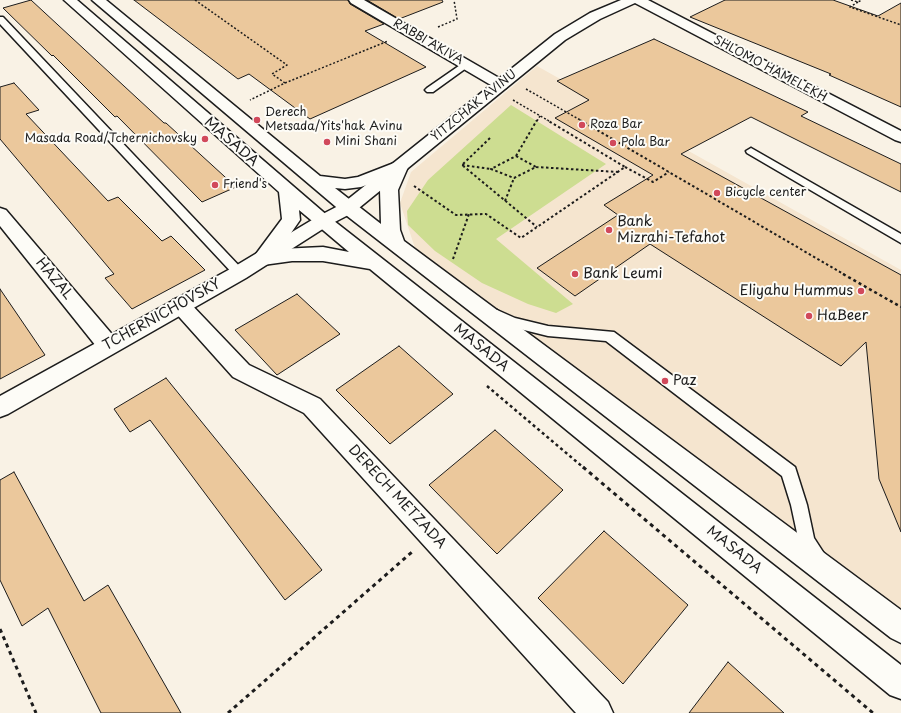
<!DOCTYPE html>
<style>
body{margin:0}
canvas{display:block;background:#f9f2e5}
</style>
<canvas width="901" height="713"></canvas>
<script>
const ctx = document.querySelector('canvas').getContext('2d');
ctx.lineJoin = 'round';
function fillPath(path, color) { ctx.fillStyle = color; ctx.fill(path, 'evenodd'); }
const shape = rows => new Path2D(rows.map(r => 'M' + r).join(''));
function trace(path, color, width, dash) { ctx.strokeStyle = color; ctx.lineWidth = width; ctx.lineCap = dash ? 'butt' : 'round'; ctx.setLineDash(dash || []); ctx.stroke(path); }
function write(font, color, halo, rows, align = 'center') {
  ctx.font = font + ' "Playpen Sans",sans-serif'; ctx.lineWidth = 4; ctx.setLineDash([]); ctx.textBaseline = 'middle'; ctx.strokeStyle = halo; ctx.fillStyle = color; for (const [text, x, y, turn = 0] of rows) {
    ctx.save(); ctx.translate(x, y); ctx.rotate((+turn || 0) * Math.PI / 180); ctx.textAlign = isNaN(turn) ? turn : align; if (halo) ctx.strokeText(text, 0, 0); ctx.fillText(text, 0, 0); ctx.restore();
  }
}
const built = shape([
 [537,66,901,270,901,610,415,248,400,203,411,172]
]);
const green = shape([
 [511,105,606,164,496,239,573,304,556,313,528,304,482,283,435,251,408,225,407,211,428,180]
]);
const building = shape([
 [31,0,164,123,166,123,236,187,202,202,117,116,115,117,53,55,52,56,3,8,31,0],
 [134,0,348,0,350,4,384,24,365,31,426,67,310,119,249,74,238,79,134,0],
 [367,0,442,0,443,2,399,19,367,0],
 [725,0,833,0,878,16,901,3,901,107,829,75,831,74,690,17,725,0],
 [654,39,808,112,801,116,901,164,901,192,751,117,681,154,901,275,901,532,879,479,866,342,841,366,650,244,575,296,537,268,618,215,604,205,653,175,555,118,589,100,557,81,654,39],
 [14,83,39,110,26,114,108,201,118,197,162,241,171,236,205,270,132,309,105,278,114,274,0,139,0,87,14,83],
 [0,289,45,355,0,379,0,289],
 [297,294,340,334,277,375,235,330,297,294],
 [399,346,453,394,390,444,336,390,399,346],
 [166,378,322,570,285,600,150,420,130,432,114,409,166,378],
 [495,430,563,490,497,554,429,485,495,430],
 [14,472,84,601,108,585,181,713,101,713,48,608,22,626,0,580,0,480,14,472],
 [604,531,688,605,623,684,538,598,604,531],
 [728,662,784,713,689,713,728,662]
]);
const pathFar3 = shape([
 [195,0,287,65,272,74,285,83,250,100],
 [851,0,858,2,862,0],
 [858,2,850,7,901,25],
 [438,27,457,19,454,0],
 [285,83,388,41],
 [526,89,582,121],
 [513,100,549,121],
 [537,121,540,116]
]);
const pathFar2 = shape([
 [580,120,845,275],
 [490,138,462,165,537,227],
 [516,156,536,167,514,178,491,169,516,156],
 [516,156,537,120],
 [462,165,491,169],
 [536,167,618,172],
 [625,167,653,182,669,172],
 [414,186,456,215,486,214,521,238,625,167,547,120],
 [505,201,514,178],
 [453,259,469,214]
]);
const pathFar1 = shape([
 [843,274,901,307],
 [487,386,584,468]
]);
const path = shape([
 [583,467,873,713],
 [0,629,36,713],
 [228,713,412,552]
]);
const service = shape([
 [0,17,3,17,243,270,245,273,243,276,239,277,235,276,0,24,0,17],
 [466,61,469,62,470,64,469,66,433,92,427,92,425,90,427,88,466,61],
 [751,148,901,234,901,243,747,153,746,151,751,148],
 [497,310,515,318,548,326,614,332,795,467,807,505,814,538,825,555,822,561,816,564,810,561,800,547,791,505,782,476,606,341,548,336,512,327,492,319,490,315,492,311,497,310]
]);
const minor = shape([
 [349,0,364,0,506,82,508,85,506,88,501,89,496,88,351,3,349,0],
 [633,0,648,0,901,131,901,142,895,140,635,3,633,0],
 [0,208,6,210,116,339,119,345,116,351,108,353,100,351,0,226,0,208],
 [180,297,187,300,249,365,320,399,608,702,613,713,576,713,304,413,233,377,173,310,170,305,173,300,180,297]
]);
const tertiary = shape([
 [621,0,637,0,635,3,600,19,565,40,354,212,329,225,246,278,8,414,0,417,0,396,232,268,317,217,342,204,555,34,590,13,621,0]
]);
const secondary = shape([
 [64,0,77,0,329,217,901,665,901,699,890,695,370,269,323,261,292,261,263,265,256,263,253,258,282,219,279,192,64,0],
 [299,210,317,225,349,252,323,247,280,249,300,220,299,210],
 [92,0,106,0,320,176,345,179,358,177,394,163,400,162,406,163,408,167,398,190,400,230,404,241,901,610,901,643,891,638,342,212,92,0],
 [386,178,380,190,381,224,335,188,345,189,361,187,386,178]
]);
const markers = [
 [257,120,4,"#d1495b"],
 [582,125,4,"#d1495b"],
 [205,139,4,"#d1495b"],
 [327,142,4,"#d1495b"],
 [613,143,4,"#d1495b"],
 [215,185,4,"#d1495b"],
 [717,193,4,"#d1495b"],
 [609,230,4,"#d1495b"],
 [575,274,4,"#d1495b"],
 [861,291,4,"#d1495b"],
 [809,316,4,"#d1495b"],
 [665,381,4,"#d1495b"]
];
const farStreetnames = [
 ["RABBI AKIVA",428,42,30],
 ["SHLOMO HAMELEKH",770,69,28],
 ["YITZCHAK AVINU",474,106,-39]
];
const farPoinames = [
 ["Derech",265,113],
 ["Metsada/Yits'hak Avinu",265,127],
 ["Roza Bar",590,125],
 ["Masada Road/Tchernichovsky",197,139,"right"],
 ["Mini Shani",335,142],
 ["Pola Bar",621,143],
 ["Friend's",223,185],
 ["Bicycle center",725,193]
];
const streetNames = [
 ["MASADA",231,142,41],
 ["HAZAL",54,279,50],
 ["TCHERNICHOVSKY",162,315,-29],
 ["MASADA",481,348,39],
 ["DERECH METZADA",397,497,47],
 ["MASADA",734,550,39]
];
const poiNames = [
 ["Bank",617,222],
 ["Mizrahi-Tefahot",617,238],
 ["Bank Leumi",583,274],
 ["Eliyahu Hummus",853,291,"right"],
 ["HaBeer",817,316],
 ["Paz",673,381]
];
fillPath(built, '#f5e5cf');
fillPath(green, '#cddd91');
fillPath(building, '#ebc89c');
trace(building, '#1c1c1c', 1);
trace(service, '#1c1c1c', 3);
trace(minor, '#1c1c1c', 3);
trace(tertiary, '#1c1c1c', 3);
trace(secondary, '#1c1c1c', 3);
trace(pathFar3, '#1c1c1c', 1.5, [2, 2]);
trace(pathFar2, '#1c1c1c', 2, [2.5, 2.5]);
trace(pathFar1, '#1c1c1c', 2.5, [3, 3]);
trace(path, '#1c1c1c', 3, [4, 4]);
fillPath(service, '#fdfcf7');
fillPath(minor, '#fdfcf7');
fillPath(tertiary, '#fdfcf7');
fillPath(secondary, '#fdfcf7');
for (const [x, y, r, color] of markers) { const dot = new Path2D(); dot.arc(x, y, r, 0, 2 * Math.PI); ctx.fillStyle = color; ctx.fill(dot); trace(dot, '#fdfcf7', 1.5); }
write('12px', '#1c1c1c', '#fdfcf7', farStreetnames);
write('12px', '#1c1c1c', '#fdfcf7', farPoinames, 'left');
write('14px', '#1c1c1c', '#fdfcf7', streetNames);
write('14px', '#1c1c1c', '#fdfcf7', poiNames, 'left');
</script>
